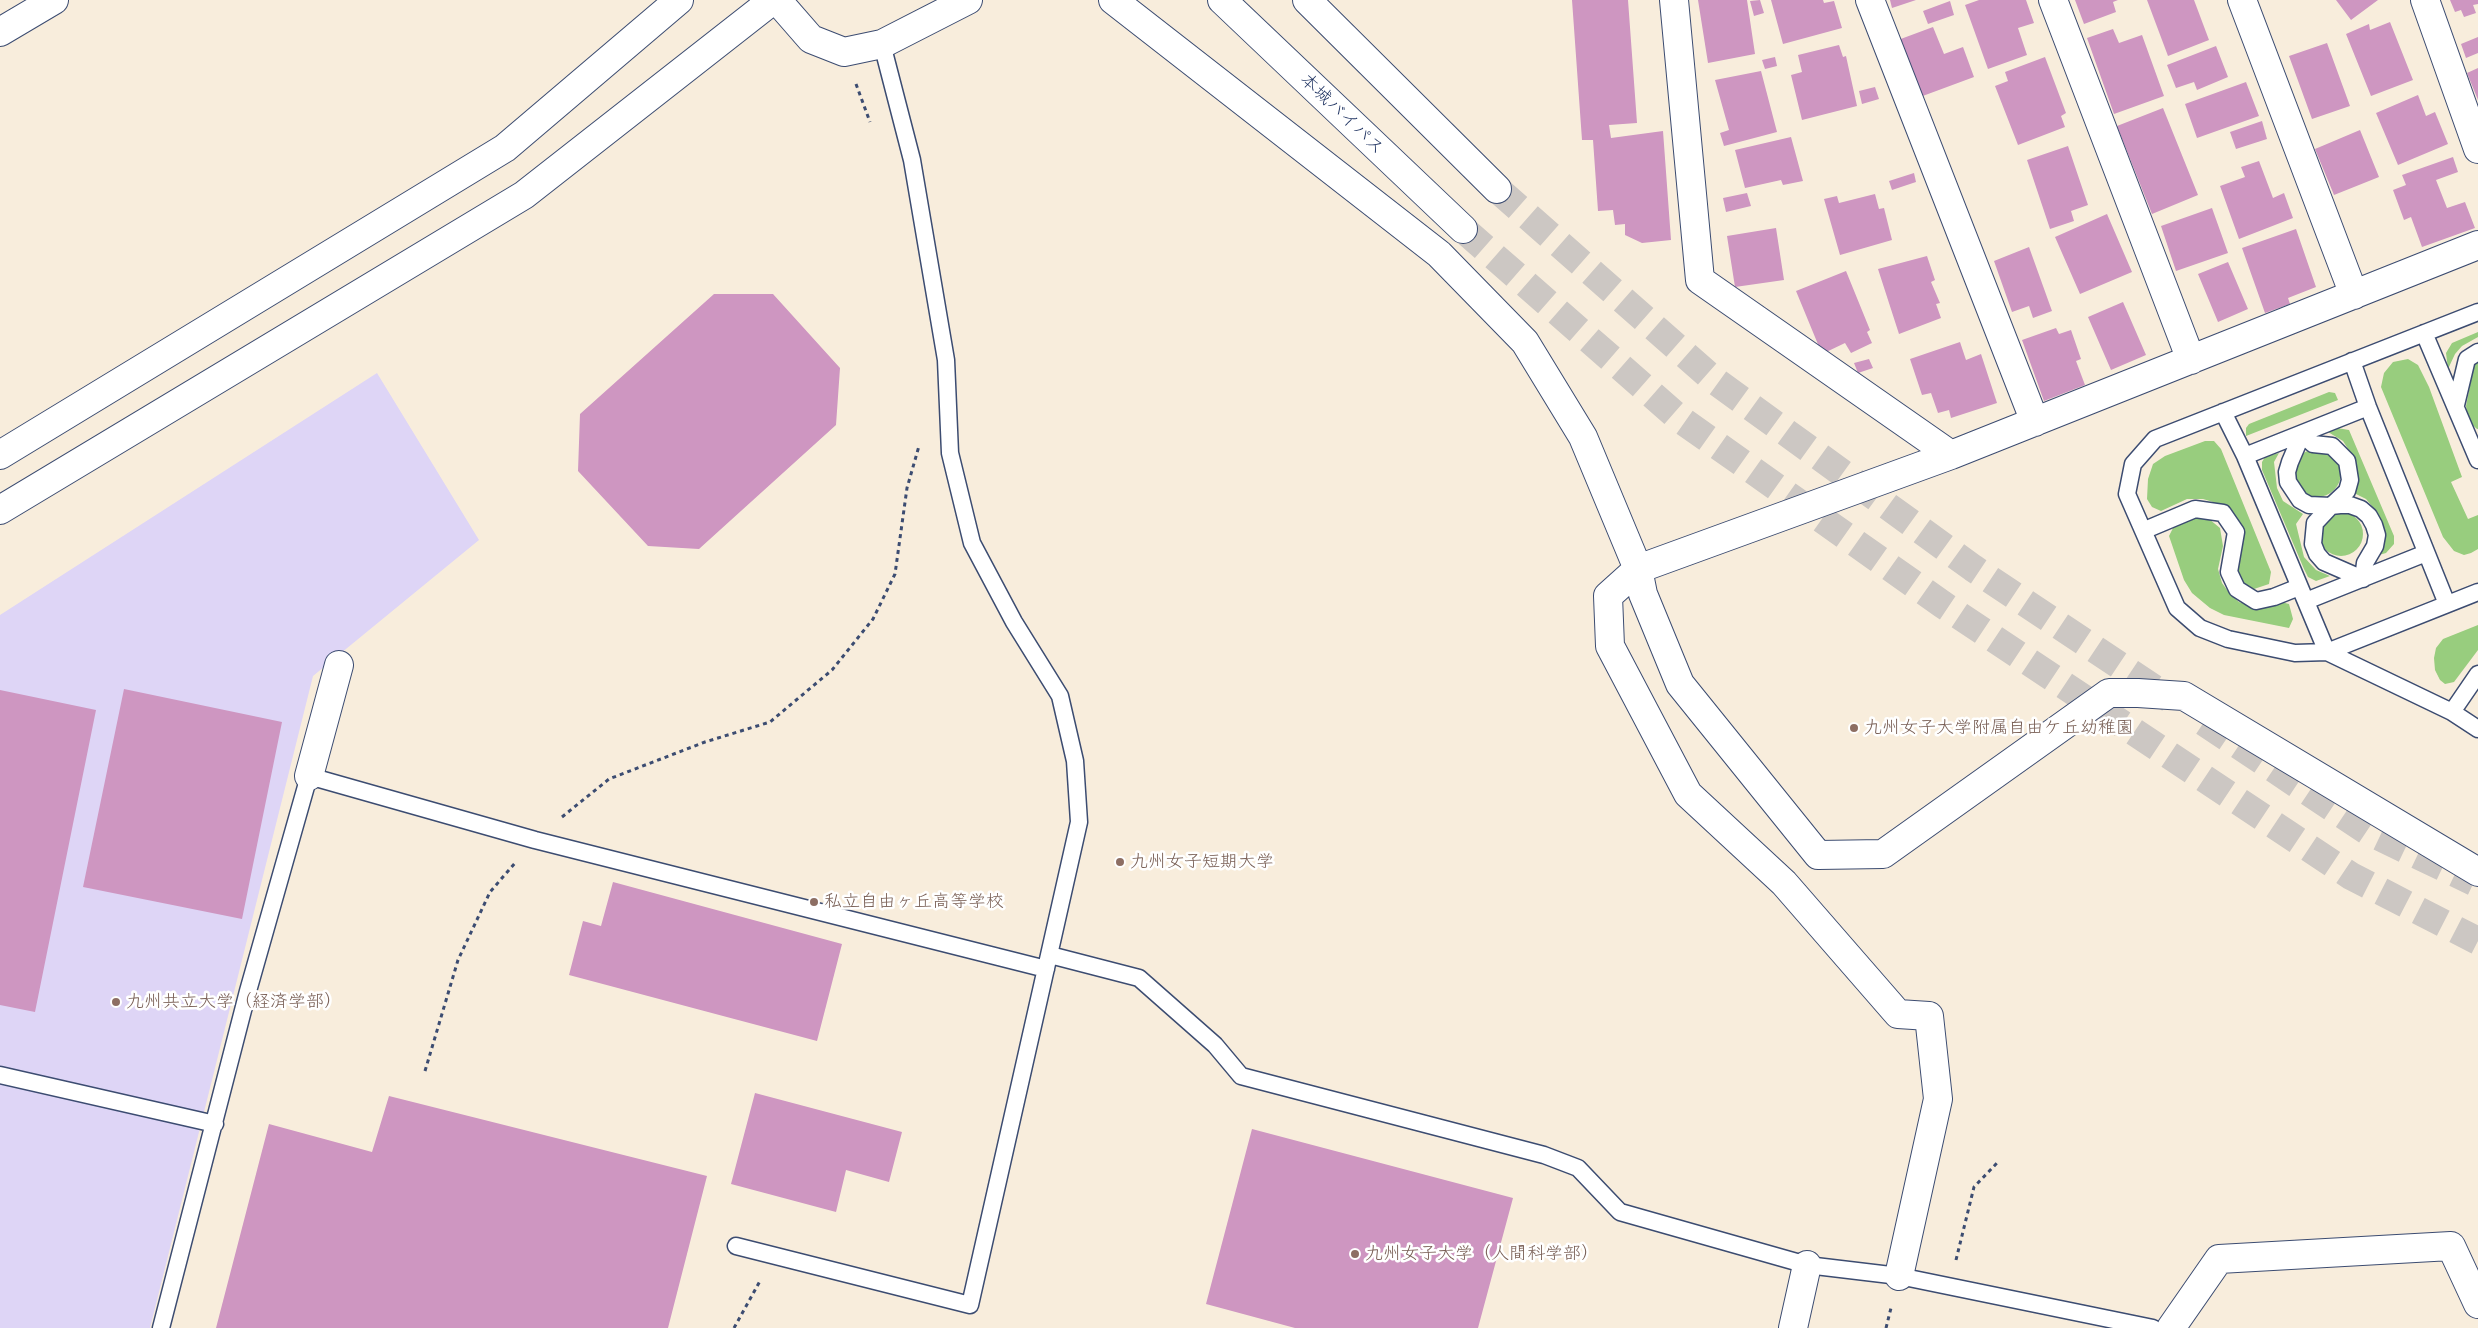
<!DOCTYPE html>
<meta charset="utf-8">
<style>
body{margin:0}
canvas{display:block;background:#f8eddc}
</style>
<canvas width="2478" height="1328"></canvas>
<script>
const ctx = document.querySelector('canvas').getContext('2d');
ctx.lineJoin = 'round';
function fillPath(path, color) { ctx.fillStyle = color; ctx.fill(path, 'evenodd'); }
const shape = rows => new Path2D(rows.map(r => 'M' + r).join(''));
function trace(path, color, width, dash) { ctx.strokeStyle = color; ctx.lineWidth = width; ctx.lineCap = dash ? 'butt' : 'round'; ctx.setLineDash(dash || []); ctx.stroke(path); }
function write(font, color, halo, rows, align = 'center') {
  ctx.font = font + ' "Comic Neue","Klee One",sans-serif'; ctx.lineWidth = 5; ctx.setLineDash([]); ctx.textBaseline = 'middle'; ctx.strokeStyle = halo; ctx.fillStyle = color; for (const [text, x, y, turn = 0] of rows) {
    ctx.save(); ctx.translate(x, y); ctx.rotate((+turn || 0) * Math.PI / 180); ctx.textAlign = isNaN(turn) ? turn : align; if (halo) ctx.strokeText(text, 0, 0); ctx.fillText(text, 0, 0); ctx.restore();
  }
}
const built = shape([
 [377,373,479,540,313,676,150,1328,0,1328,0,615]
]);
const green = shape([
 [2478,332,2478,337,2462,346,2455,354,2448,369,2446,353,2452,343],
 [2478,358,2478,429,2477,429,2468,421,2466,406,2474,365],
 [2408,359,2418,365,2429,387,2462,477,2451,482,2468,519,2478,515,2478,549,2471,553,2464,555,2454,551,2443,537,2381,387,2384,373,2393,362],
 [2329,392,2335,393,2338,400,2246,436,2246,428,2249,424],
 [2337,428,2349,430,2394,536,2394,544,2386,553,2379,555,2384,533,2376,511,2366,499,2352,492,2355,460,2343,441,2328,432],
 [2205,441,2214,441,2221,449,2271,572,2269,584,2251,590,2242,585,2233,575,2225,510,2213,502,2203,499,2187,499,2161,511,2152,507,2147,499,2148,479,2153,464,2165,456],
 '2293 473a24 24 0 1 1 48 0a24 24 0 1 1-48 0Z',
 [2279,453,2274,462,2277,488,2283,501,2303,514,2296,524,2304,557,2316,570,2330,576,2316,581,2308,577,2304,569,2262,470,2262,462,2265,457],
 '2319 534a22 22 0 1 1 44 0a22 22 0 1 1-44 0Z',
 [2203,514,2220,528,2223,546,2218,569,2222,583,2230,594,2239,602,2256,608,2270,607,2281,602,2289,604,2293,619,2289,628,2224,615,2210,608,2192,593,2184,580,2169,536,2175,524],
 [2478,625,2478,650,2454,682,2445,684,2440,680,2435,670,2434,658,2436,648,2443,639]
]);
const building = shape([
 [1572,0,1628,0,1637,123,1609,125,1611,138,1663,131,1671,240,1642,243,1625,235,1625,224,1615,225,1613,210,1598,211,1593,140,1582,140],
 [1698,0,1747,0,1755,54,1708,63],
 [1760,0,1764,13,1754,16,1750,1],
 [1771,0,1823,0,1824,3,1834,1,1842,28,1783,44],
 [1890,0,1916,0,1892,8],
 [1979,0,2026,0,2034,23,2018,28,2027,55,1988,69,1965,5],
 [2075,0,2118,0,2113,2,2116,12,2084,24],
 [2147,0,2194,0,2209,40,2168,56],
 [2336,0,2378,0,2351,20],
 [2450,0,2478,0,2478,4,2473,5,2476,13,2464,17,2461,10,2455,12],
 [1950,1,1954,15,1928,24,1923,11],
 [2390,22,2413,80,2371,96,2346,34,2369,24,2370,30],
 [1933,27,1944,54,1963,47,1974,77,1920,97,1898,40],
 [2113,29,2119,43,2142,35,2164,96,2114,114,2087,38],
 [2478,37,2478,53,2466,58,2461,44],
 [2327,43,2350,106,2312,119,2289,56],
 [1839,45,1843,57,1846,56,1857,106,1802,120,1791,75,1802,72,1798,55],
 [2216,46,2228,77,2197,90,2194,82,2176,88,2167,65],
 [1775,57,1777,66,1765,69,1762,60],
 [2045,57,2066,113,2061,116,2065,127,2018,145,1995,86,2008,81,2005,72],
 [2478,68,2478,100,2467,73],
 [1761,71,1777,132,1724,146,1720,133,1729,130,1715,80],
 [2246,82,2259,116,2197,138,2185,104],
 [1875,87,1879,99,1862,104,1859,91],
 [2418,95,2426,116,2435,112,2448,144,2398,165,2376,113],
 [2163,108,2198,195,2152,214,2117,126],
 [2262,121,2267,139,2236,149,2230,132],
 [2360,130,2379,177,2334,195,2315,149],
 [1791,137,1803,181,1783,185,1781,180,1745,188,1735,150],
 [2068,146,2088,205,2071,211,2074,221,2050,229,2027,160],
 [2453,157,2458,172,2436,180,2447,208,2465,202,2475,228,2422,247,2411,217,2404,220,2393,190,2406,185,2402,175],
 [2259,161,2273,198,2284,193,2293,218,2239,239,2220,186,2245,177,2241,167],
 [1914,173,1916,182,1892,190,1889,181],
 [1747,193,1751,206,1726,212,1723,198],
 [1875,194,1879,209,1884,208,1892,240,1840,255,1824,199,1837,196,1839,203],
 [2212,208,2228,253,2176,271,2161,226],
 [2107,214,2132,272,2080,294,2055,237],
 [1776,228,1784,280,1735,287,1727,236],
 [2296,229,2316,287,2288,298,2290,304,2265,313,2242,248],
 [2029,247,2052,311,2033,318,2029,306,2012,312,1994,261],
 [1927,256,1935,280,1931,282,1940,303,1936,304,1941,318,1899,334,1878,269],
 [2228,262,2248,309,2218,322,2198,274],
 [1846,271,1870,330,1867,332,1872,343,1851,353,1845,343,1822,354,1796,291],
 [714,294,773,294,840,368,836,425,699,549,648,546,578,471,580,414],
 [2123,302,2146,355,2111,370,2088,317],
 [2056,328,2059,334,2071,330,2081,359,2076,361,2085,385,2044,401,2022,340],
 [1960,342,1966,360,1981,354,1997,403,1951,418,1949,410,1938,413,1931,393,1922,395,1910,359],
 [1869,359,1873,368,1858,373,1854,363],
 [124,689,282,722,242,919,83,887],
 [0,690,96,710,35,1012,0,1005],
 [613,882,842,944,817,1041,569,975,583,921,601,926],
 [755,1093,902,1132,889,1182,846,1170,836,1212,731,1184],
 [389,1096,707,1176,668,1328,216,1328,269,1124,372,1152],
 [1252,1129,1513,1198,1478,1328,1295,1328,1206,1304]
]);
const trunkTunnel = shape([
 [1497,189,1714,380,1973,568,2170,699],
 [1463,229,1680,419,1942,604,2351,876,2478,941],
 [2204,722,2367,831,2474,882]
]);
const path = shape([
 [856,84,870,122],
 [562,817,609,779,705,742,770,722,832,670,873,619,895,574,907,488,919,446],
 [425,1071,458,960,490,892,515,863],
 [1956,1260,1974,1187,1997,1163],
 [734,1328,760,1281],
 [1886,1328,1891,1308]
]);
const service = shape([
 [2478,312,2155,439,2133,464,2127,494,2177,608,2200,628,2228,639,2295,653,2327,652,2478,592],
 [2424,333,2478,460],
 [2352,361,2368,407,2447,604],
 [2456,405,2467,359,2478,352],
 [2223,412,2245,456,2327,652,2452,712,2478,729],
 [2302,434,2313,444,2332,446,2347,461,2350,480,2347,491,2331,506,2309,505,2300,500,2288,482,2287,472,2290,462,2302,434],
 [2245,456,2368,407],
 [2340,505,2350,505,2361,509,2369,516,2374,525,2377,535,2375,546,2365,563,2363,579,2324,562,2317,554,2313,544,2315,523,2331,506,2340,505],
 [2145,530,2195,509,2223,513,2236,532,2229,572,2237,589,2256,601,2274,597,2299,587],
 [2306,601,2426,553],
 [2452,712,2478,674],
 [1050,955,1139,978,1215,1045,1241,1076,1544,1155,1578,1168,1620,1212,1807,1265,1899,1276,2153,1328],
 [0,1075,215,1124],
 [736,1246,970,1305,1079,822,1075,761,1060,696,1014,622,972,543,950,453,946,360,912,160,882,44],
 [161,1328,248,991,309,776,535,840,1046,969]
]);
const minor = shape([
 [777,0,811,39,844,52,882,44,968,0],
 [1113,0,1439,254,1525,342,1583,437,1638,569,1951,455,2478,245],
 [1674,0,1700,280,1951,455],
 [1870,0,2035,422],
 [2053,0,2191,360],
 [2242,0,2354,295],
 [2425,0,2478,149],
 [0,32,54,0],
 [309,776,339,665],
 [1899,1276,1938,1099,1929,1016,1898,1014,1784,883,1688,794,1610,646,1608,596,1638,569,1643,594,1680,684,1818,855,1883,854,2109,693,2138,693,2184,696,2478,872],
 [1793,1328,1807,1265],
 [2171,1328,2219,1259,2451,1246,2478,1304]
]);
const tertiary = shape([
 [0,455,505,148,679,0],
 [0,510,524,195,773,0]
]);
const trunk = shape([
 [1222,0,1463,229],
 [1307,0,1497,189]
]);
const markers = [
 [1854,728,5,"#8d6e63"],
 [1120,862,5,"#8d6e63"],
 [814,902,5,"#8d6e63"],
 [116,1002,5,"#8d6e63"],
 [1355,1254,5,"#8d6e63"]
];
const streetNames = [
 ["本城バイパス",1342,114,44]
];
const educationNames = [
 ["九州女子大学附属自由ケ丘幼稚園",1864,728],
 ["九州女子短期大学",1130,862],
 ["私立自由ヶ丘高等学校",824,902],
 ["九州共立大学（経済学部）",126,1002],
 ["九州女子大学（人間科学部）",1365,1254]
];
fillPath(built, '#ded5f6');
fillPath(green, '#98cd7e');
fillPath(building, '#ce96c1');
trace(trunkTunnel, '#ccc7c3', 28, [28, 14]);
trace(service, '#3c4c71', 19);
trace(minor, '#3c4c71', 30);
trace(tertiary, '#3c4c71', 30);
trace(trunk, '#3c4c71', 30);
trace(path, '#3c4c71', 3, [4, 4]);
trace(service, '#fff', 16);
trace(minor, '#fff', 28);
trace(tertiary, '#fff', 28);
trace(trunk, '#fff', 28);
for (const [x, y, r, color] of markers) { const dot = new Path2D(); dot.arc(x, y, r, 0, 2 * Math.PI); ctx.fillStyle = color; ctx.fill(dot); trace(dot, '#fff', 2); }
write('18px', '#1b2f5e', '#fff', streetNames);
write('18px', '#785e54', '#fff', educationNames, 'left');
</script>
